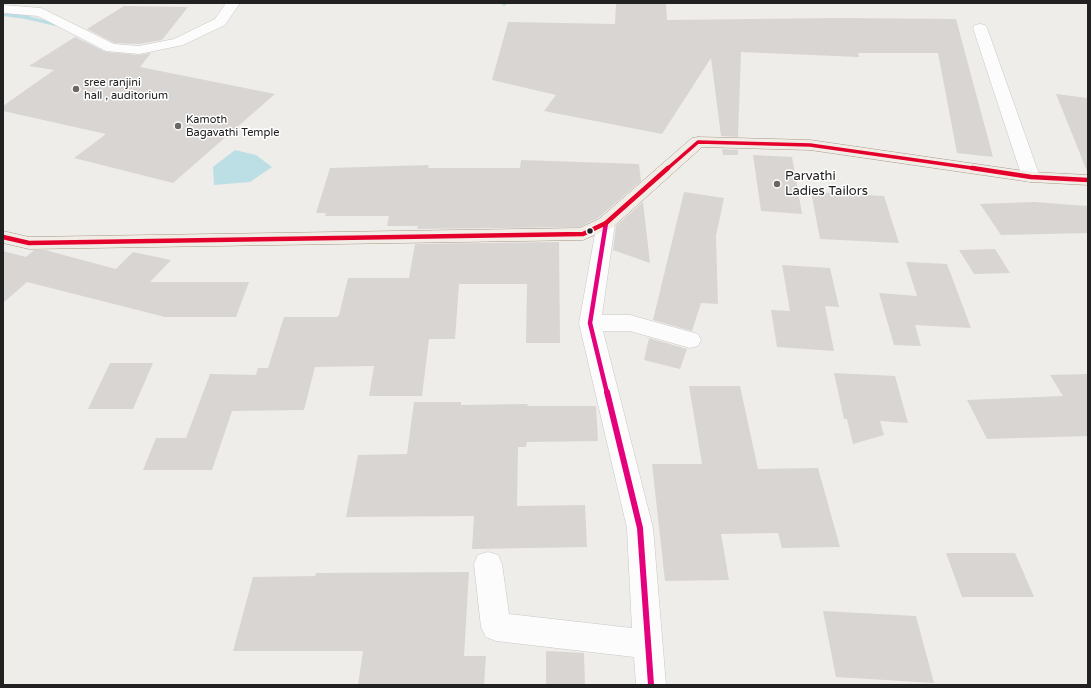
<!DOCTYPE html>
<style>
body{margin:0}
#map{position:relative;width:1091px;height:688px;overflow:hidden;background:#efedea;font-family:"Varela Round",sans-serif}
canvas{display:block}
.frame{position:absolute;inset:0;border:4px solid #212121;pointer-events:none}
</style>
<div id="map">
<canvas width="1091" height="688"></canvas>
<div class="frame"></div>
</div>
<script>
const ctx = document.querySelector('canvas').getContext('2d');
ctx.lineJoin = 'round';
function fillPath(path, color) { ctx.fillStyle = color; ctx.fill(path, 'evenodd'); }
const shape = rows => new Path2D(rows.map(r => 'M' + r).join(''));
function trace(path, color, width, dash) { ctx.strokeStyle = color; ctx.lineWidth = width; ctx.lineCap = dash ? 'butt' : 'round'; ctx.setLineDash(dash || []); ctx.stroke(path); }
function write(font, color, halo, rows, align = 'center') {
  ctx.font = font + ' "Varela Round",sans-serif'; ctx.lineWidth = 3; ctx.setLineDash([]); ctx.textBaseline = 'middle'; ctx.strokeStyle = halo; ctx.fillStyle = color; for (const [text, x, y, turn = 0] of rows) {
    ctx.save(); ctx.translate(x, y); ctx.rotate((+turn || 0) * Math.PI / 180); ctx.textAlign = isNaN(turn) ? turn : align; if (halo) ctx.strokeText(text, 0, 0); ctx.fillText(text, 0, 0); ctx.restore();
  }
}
const water = shape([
 [235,150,256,155,272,167,250,182,214,185,213,167]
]);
const stream = shape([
 [501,3,507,3,507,4,504,6,501,3],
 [3,12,25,15,67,26,64,28,25,19,3,16,3,12]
]);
const building = shape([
 [616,3,666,3,667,20,838,18,956,19,993,157,957,153,938,53,858,53,859,57,741,52,738,137,721,136,711,58,662,134,544,111,556,95,492,80,508,22,615,24],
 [124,6,188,7,162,40,139,44,114,43,87,29],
 [75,37,106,52,139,55,151,53,140,67,275,94,173,183,74,158,106,134,3,111,3,106,54,70,29,66],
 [1056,94,1088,98,1088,171,1087,171],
 [722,149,738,150,738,155,723,155],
 [753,155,792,157,802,214,761,211],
 [521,160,639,164,641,181,598,218,580,227,417,229,418,226,387,226,389,216,325,216,326,213,316,213,330,168,429,165,428,168,520,168],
 [684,192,724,198,716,236,718,304,701,303,692,331,653,320],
 [811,192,884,196,899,243,820,239],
 [643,202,650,263,613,250,616,226],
 [1034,202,1088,206,1088,233,1001,235,980,204],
 [559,242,560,343,526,343,527,284,459,284,455,339,429,339,422,396,369,396,374,366,315,367,304,410,232,411,212,470,143,470,156,438,186,438,210,374,256,375,258,368,268,368,284,317,337,317,339,315,348,278,409,278,415,244],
 [995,249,1010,273,974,274,959,250],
 [34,250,45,250,116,269,133,252,171,260,150,282,249,282,236,317,165,317,27,282,3,303,3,251,26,257],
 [906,262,947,264,971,328,915,325,921,346,894,345,879,293,917,296],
 [782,265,830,268,839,307,825,306,834,351,777,347,771,310,790,311],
 [649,338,687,349,680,369,644,360],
 [110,363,153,363,133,409,88,409],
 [834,373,895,376,908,423,880,421,884,435,853,444,847,419,844,419],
 [1088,374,1088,436,987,439,967,400,1063,396,1050,375],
 [689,386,740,386,758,469,818,468,840,547,782,548,778,533,721,534,729,580,665,581,652,464,702,464],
 [414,402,461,402,461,405,528,404,527,406,596,406,598,441,527,442,526,447,518,447,517,506,585,505,587,547,472,549,474,516,346,517,358,455,407,454],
 [946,553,1015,553,1034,597,962,597],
 [469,572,464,656,486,656,484,685,358,685,363,651,233,651,253,577,315,576,316,573],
 [823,611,916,616,934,683,836,677],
 [546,651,584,653,585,685,546,685]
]);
const minor = shape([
 [226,3,240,3,225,25,183,45,139,54,106,51,38,16,3,13,3,5,41,8,114,44,139,46,174,39,215,19,226,3],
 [980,24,985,25,987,28,1040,177,1037,181,1031,182,1025,181,1022,177,973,28,975,25,980,24],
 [606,217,613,219,615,223,602,315,630,315,698,334,701,340,698,346,690,348,630,331,603,331,653,528,666,685,636,685,634,657,496,641,486,637,481,627,474,564,478,555,488,552,498,555,502,564,509,614,632,628,627,528,579,323,597,223,599,219,606,217]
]);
const major = shape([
 [698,137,810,140,1031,172,1088,175,1088,185,1031,182,810,150,702,147,613,227,583,240,29,249,3,243,3,231,29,237,580,228,599,219,692,138,698,137]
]);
const bus1Far1 = shape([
 [606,223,590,323,607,393]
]);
const bus1 = shape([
 [607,392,640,528,651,685]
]);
const bus2Far1 = shape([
 [667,169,698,142,810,145,979,169]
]);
const bus2 = shape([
 [972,168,1031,177,1088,180],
 [3,237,29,243,583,234,606,223,668,168]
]);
const markers = [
 [76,89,4,"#696867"],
 [178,126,4,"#696867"],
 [777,184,4,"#696867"],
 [590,231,3.5,"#212121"]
];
const farPoinames = [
 ["sree ranjini",84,83],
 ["hall , auditorium",84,96],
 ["Kamoth",186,120],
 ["Bagavathi Temple",186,133]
];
const poiNames = [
 ["Parvathi",785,177],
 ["Ladies Tailors",785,192]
];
fillPath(water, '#bbdfe5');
fillPath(stream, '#bbdfe5');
fillPath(building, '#d8d5d3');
trace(minor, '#c8c7c6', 1);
trace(major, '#a69986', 1);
fillPath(minor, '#fdfcfc');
fillPath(major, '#f2ece6');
trace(bus1Far1, '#e5007d', 4.5);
trace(bus1, '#e5007d', 6);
trace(bus2Far1, '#e4002b', 3.5);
trace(bus2, '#e4002b', 4.5);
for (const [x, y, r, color] of markers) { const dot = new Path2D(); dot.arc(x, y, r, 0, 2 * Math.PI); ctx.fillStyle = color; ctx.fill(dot); trace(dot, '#fff', 1.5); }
write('11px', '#212121', '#fff', farPoinames, 'left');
write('13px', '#212121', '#fff', poiNames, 'left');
</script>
